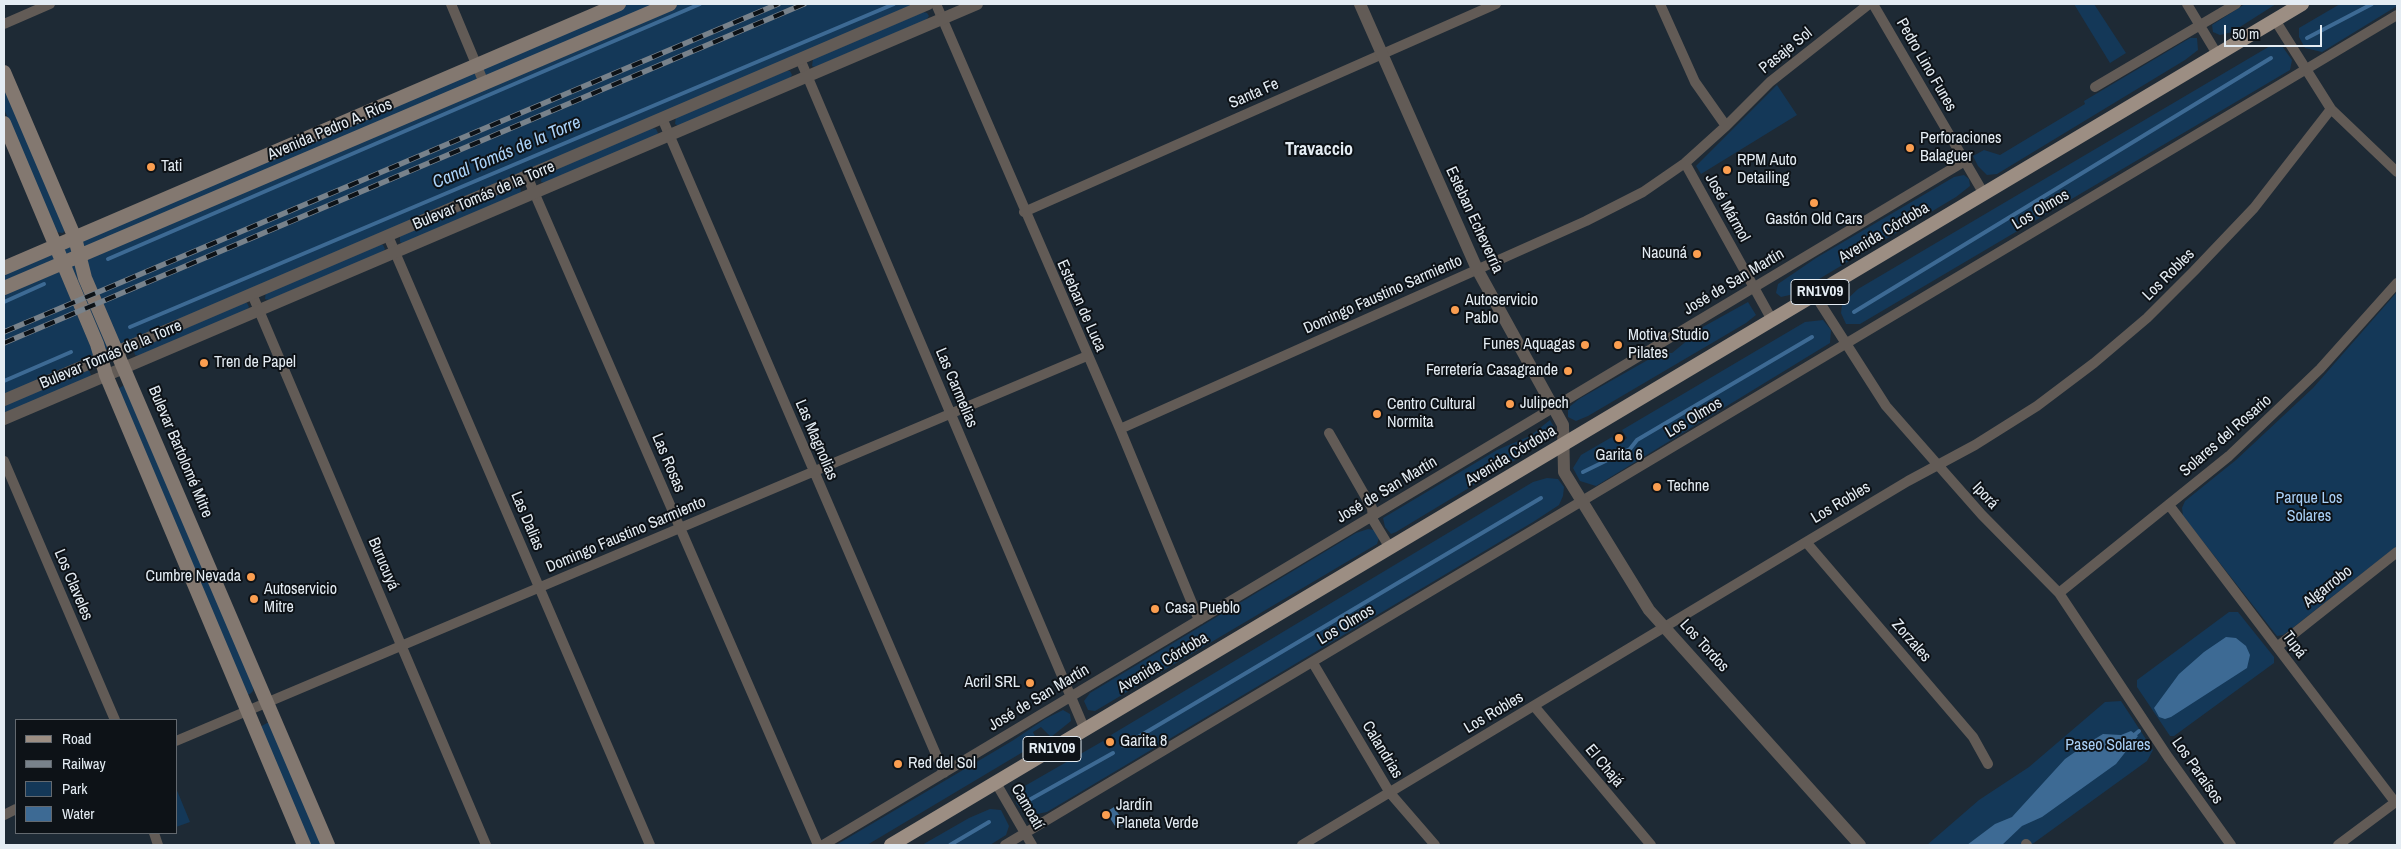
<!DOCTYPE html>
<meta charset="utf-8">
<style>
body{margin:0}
#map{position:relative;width:2401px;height:849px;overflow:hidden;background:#1e2a35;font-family:"Archivo Narrow",sans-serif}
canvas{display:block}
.frame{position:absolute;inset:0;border:5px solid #e4ecf3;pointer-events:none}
.legend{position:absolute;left:15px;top:719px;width:162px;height:115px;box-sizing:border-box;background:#0d1217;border:1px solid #63696f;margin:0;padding:6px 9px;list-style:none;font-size:15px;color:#e4ecf3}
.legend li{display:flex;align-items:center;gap:10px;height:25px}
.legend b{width:25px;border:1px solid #63696f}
.scale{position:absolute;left:2224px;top:25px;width:98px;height:22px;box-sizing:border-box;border:2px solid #e4ecf3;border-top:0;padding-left:6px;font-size:15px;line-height:18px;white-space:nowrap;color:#e4ecf3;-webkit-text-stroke:4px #0d1217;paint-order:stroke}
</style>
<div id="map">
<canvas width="2401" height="849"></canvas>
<div class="frame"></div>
<ul class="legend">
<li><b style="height:6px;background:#9c8e83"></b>Road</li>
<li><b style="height:6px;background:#78828b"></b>Railway</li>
<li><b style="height:14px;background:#143858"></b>Park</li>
<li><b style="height:14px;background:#3d6a94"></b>Water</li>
</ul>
<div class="scale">50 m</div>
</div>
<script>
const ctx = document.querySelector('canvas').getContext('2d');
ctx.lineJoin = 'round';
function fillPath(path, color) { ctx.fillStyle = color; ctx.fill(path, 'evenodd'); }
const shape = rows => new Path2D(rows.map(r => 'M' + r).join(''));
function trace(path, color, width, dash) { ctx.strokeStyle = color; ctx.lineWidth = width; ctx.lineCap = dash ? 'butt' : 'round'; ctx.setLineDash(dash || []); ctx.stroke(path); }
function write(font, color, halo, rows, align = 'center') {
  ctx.font = font + ' "Archivo Narrow",sans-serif'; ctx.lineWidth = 4; ctx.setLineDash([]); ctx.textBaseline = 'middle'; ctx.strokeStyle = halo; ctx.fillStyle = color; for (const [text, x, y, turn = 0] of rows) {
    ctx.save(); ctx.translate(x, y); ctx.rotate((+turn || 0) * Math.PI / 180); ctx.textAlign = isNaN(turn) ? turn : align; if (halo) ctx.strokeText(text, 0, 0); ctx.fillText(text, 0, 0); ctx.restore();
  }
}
const green = shape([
 [619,4,928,4,4,400,4,268],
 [2074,4,2094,4,2126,53,2110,63],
 [2245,4,2276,4,2232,32,2220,35,2213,32,2212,25],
 [2340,4,2397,4,2397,6,2322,52,2305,48,2299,37,2299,28],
 [923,12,927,13,929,16,926,20,815,67,812,66,813,59],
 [2190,38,2197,38,2198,50,2185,60,1997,174,1987,175,1978,166,1973,156,1984,150,2000,155,2085,104,2084,101],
 [2270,46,2282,46,2292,60,2290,70,1860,324,1846,324,1841,313,1842,304,1858,289],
 [786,71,790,71,792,75,790,78,679,126,675,124,676,117],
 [4,81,65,229,63,233,56,232,4,109],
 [1777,85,1797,115,1701,174,1696,166],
 [652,128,656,129,658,133,656,136,545,183,541,182,542,175],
 [1964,175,1969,179,1970,186,1956,197,1794,294,1781,297,1776,293,1778,284,1816,258,1954,177],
 [515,186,520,187,521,191,519,194,403,244,400,242,400,236],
 [379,245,383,245,385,249,382,253,269,300,265,299,266,292],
 [2397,292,2397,546,2290,630,2283,635,2277,636,2183,516,2182,508,2185,501,2236,460,2313,388],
 [1748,302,1756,315,1746,323,1588,416,1576,421,1568,417,1568,408,1579,399,1660,353,1672,353,1689,339,1692,333],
 [242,303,247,303,249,307,246,311,138,356,135,355,134,351],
 [1823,320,1831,330,1830,343,1596,486,1580,481,1573,468,1581,455,1612,437,1618,445,1627,438,1622,430,1805,322],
 [89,370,91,375,89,379,4,415,4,405],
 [124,385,253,685,253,691,250,694,246,695,118,389],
 [1550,420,1556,431,1550,439,1396,532,1391,534,1385,527,1383,518,1497,450,1530,436],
 [1547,478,1558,479,1564,487,1563,496,1559,505,1533,522,1047,812,1032,815,1023,812,1016,803,1016,797,1023,787,1103,741,1109,749,1116,743,1111,735,1533,482],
 [1368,529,1374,530,1379,538,1377,544,1095,711,1088,710,1084,701,1090,693,1356,533],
 [2229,612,2238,612,2274,657,2274,663,2174,736,2170,736,2137,687,2137,680],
 [2121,701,2153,750,2147,761,2031,845,1927,845,1979,800,2029,767,2105,702],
 [1063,710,1070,714,1071,721,1051,737,1041,727,1033,732,1038,743,867,845,836,845,1012,741,1045,719],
 [267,723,269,723,322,845,308,845,260,727],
 [176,788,190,822,176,827],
 [990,809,1001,810,1009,826,1006,835,990,845,922,845,969,818]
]);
const water = shape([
 [2226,637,2236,638,2246,646,2250,655,2247,668,2171,717,2165,719,2159,717,2154,708,2179,674,2204,652],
 [2131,731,2138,736,2116,764,2042,817,2022,826,2002,845,1967,845,1995,824,2012,817,2065,759,2085,745,2103,734,2121,735],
 [1114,807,1125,824,1117,829,1106,812]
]);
const stream = shape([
 [2307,38,2372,4],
 [108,259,700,4],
 [4,302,44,284],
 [1854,312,2271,58],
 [130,327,894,4],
 [4,381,71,352],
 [1583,472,1630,449,1637,440,1812,337],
 [2132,737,2139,731],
 [1123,746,1541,498],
 [1022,804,1113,753],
 [950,845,989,822]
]);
const minor = shape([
 [451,4,484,83],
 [936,4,1120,429,1199,620],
 [1660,4,1695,82,1726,126],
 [1873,4,1984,194],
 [2187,4,2217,54],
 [2275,20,2331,109,2397,172],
 [4,24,50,4],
 [800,59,1085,730],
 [2095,87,2236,4],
 [662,118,944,773],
 [1685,163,1772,320],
 [527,176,818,845],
 [1024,212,1496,4],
 [388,236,650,845],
 [252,294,486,845],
 [1815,295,1886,406,1982,515,2059,593,2168,757,2231,845],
 [1120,429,1586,221,1643,192,1685,163,1726,126,1770,82,1869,4],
 [1329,433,1372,508,1373,520,1390,548],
 [4,461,115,720],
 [2169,505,2395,802],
 [1806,542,1973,737,1988,764],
 [2059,593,2229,456,2320,369,2397,283],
 [2277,647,2397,552],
 [1313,663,1390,793,1435,845],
 [1534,706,1651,845],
 [176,741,1087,356],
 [996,783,1032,845],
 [4,815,16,809],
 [154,833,158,845],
 [2026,844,2027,845],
 [823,845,1965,161],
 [1005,845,2397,15],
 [1302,845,1806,542,1908,481,1975,445,2037,406,2094,363,2147,318,2194,271,2254,208,2331,109],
 [2338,845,2397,801]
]);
const tertiary = shape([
 [1360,4,1477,269,1563,425,1564,472,1649,610,1860,845],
 [4,400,928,4],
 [4,419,977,4]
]);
const secondary = shape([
 [4,72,75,238,85,278,328,845],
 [4,123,97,344,106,375,304,845],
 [4,268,619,4],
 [4,288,670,4]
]);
const primary = shape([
 [891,845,2302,4]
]);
const rail = shape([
 [4,332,778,4],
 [4,343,804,4]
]);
const markers = [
 [1910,148,5,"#fb9e50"],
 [151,167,5,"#fb9e50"],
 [1727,170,5,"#fb9e50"],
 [1814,203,5,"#fb9e50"],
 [1697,254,5,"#fb9e50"],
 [1455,310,5,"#fb9e50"],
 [1585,345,5,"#fb9e50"],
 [1618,345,5,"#fb9e50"],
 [204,363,5,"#fb9e50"],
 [1568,371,5,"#fb9e50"],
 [1510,404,5,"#fb9e50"],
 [1377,414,5,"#fb9e50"],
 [1619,438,5,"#fb9e50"],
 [1657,487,5,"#fb9e50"],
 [251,577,5,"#fb9e50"],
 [254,599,5,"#fb9e50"],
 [1155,609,5,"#fb9e50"],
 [1030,683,5,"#fb9e50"],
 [1110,742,5,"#fb9e50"],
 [898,764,5,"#fb9e50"],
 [1106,815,5,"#fb9e50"]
];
const shields = [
 [1820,292,58],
 [1052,749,58]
];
const shieldNames = [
 ["RN1V09",1820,292],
 ["RN1V09",1052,749]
];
const streetNames = [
 ["Pasaje Sol",1786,51,-39],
 ["Pedro Lino Funes",1926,65,60],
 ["Santa Fe",1254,94,-24],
 ["Avenida Pedro A. Ríos",330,130,-23],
 ["Bulevar Tomás de la Torre",484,196,-23],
 ["José Mármol",1727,208,61],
 ["Los Olmos",2041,210,-31],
 ["Esteban Echeverría",1474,220,65],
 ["Avenida Córdoba",1884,233,-31],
 ["Los Robles",2169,275,-45],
 ["José de San Martín",1734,282,-31],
 ["Domingo Faustino Sarmiento",1383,295,-24],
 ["Esteban de Luca",1081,306,66],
 ["Bulevar Tomás de la Torre",111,355,-23],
 ["Las Carmelias",956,388,67],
 ["Los Olmos",1694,418,-31],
 ["Solares del Rosario",2226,436,-41],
 ["Las Magnolias",816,440,67],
 ["Bulevar Bartolomé Mitre",180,452,67],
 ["Avenida Córdoba",1511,456,-31],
 ["Las Rosas",668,463,67],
 ["José de San Martín",1387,490,-31],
 ["Iporá",1985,496,47],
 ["Los Robles",1841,503,-31],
 ["Las Dalias",527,521,67],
 ["Domingo Faustino Sarmiento",626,535,-23],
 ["Burucuyá",383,564,67],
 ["Los Claveles",73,585,67],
 ["Algarrobo",2328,587,-38],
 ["Los Olmos",1346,625,-31],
 ["Zorzales",1911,641,49],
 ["Tupá",2294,645,53],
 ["Los Tordos",1704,646,48],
 ["Avenida Córdoba",1163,663,-31],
 ["José de San Martín",1039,698,-31],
 ["Los Robles",1494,713,-31],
 ["Calandrias",1382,750,59],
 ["El Chajá",1604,766,50],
 ["Los Paraísos",2197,771,55],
 ["Camoatí",1027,807,60]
];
const poiNames = [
 ["Perforaciones",1920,139],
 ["Balaguer",1920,157],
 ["RPM Auto",1737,161],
 ["Detailing",1737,179],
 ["Tati",161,167],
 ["Gastón Old Cars",1814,220,"center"],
 ["Nacuná",1687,254,"right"],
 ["Autoservicio",1465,301],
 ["Pablo",1465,319],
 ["Motiva Studio",1628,336],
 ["Pilates",1628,354],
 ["Funes Aquagas",1575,345,"right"],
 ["Tren de Papel",214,363],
 ["Ferretería Casagrande",1558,371,"right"],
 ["Julipech",1520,404],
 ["Centro Cultural",1387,405],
 ["Normita",1387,423],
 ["Garita 6",1619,456,"center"],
 ["Techne",1667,487],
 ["Cumbre Nevada",241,577,"right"],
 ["Autoservicio",264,590],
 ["Mitre",264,608],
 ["Casa Pueblo",1165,609],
 ["Acril SRL",1020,683,"right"],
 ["Garita 8",1120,742],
 ["Red del Sol",908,764],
 ["Jardín",1116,806],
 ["Planeta Verde",1116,824]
];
const parkNames = [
 ["Parque Los",2309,499],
 ["Solares",2309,517],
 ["Paseo Solares",2108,746]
];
const neighbourhoodNames = [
 ["Travaccio",1319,150]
];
const waterNames = [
 ["Canal Tomás de la Torre",507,153,-23]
];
fillPath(green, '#143858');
fillPath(water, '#3d6a94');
trace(stream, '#3d6a94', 4);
trace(minor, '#625b56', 10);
trace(tertiary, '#625b56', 12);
trace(secondary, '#837870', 14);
trace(primary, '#9c8e83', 14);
trace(rail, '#78828b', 5.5);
trace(rail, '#0d1217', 4, [11]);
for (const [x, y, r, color] of markers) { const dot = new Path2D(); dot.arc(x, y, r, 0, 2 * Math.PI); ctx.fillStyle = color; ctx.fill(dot); trace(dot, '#0d1217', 2); }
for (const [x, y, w] of shields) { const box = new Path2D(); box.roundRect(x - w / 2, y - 12.5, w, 25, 4); ctx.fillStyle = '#0d1217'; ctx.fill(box); trace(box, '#e4ecf3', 1); }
write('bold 15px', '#e4ecf3', null, shieldNames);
write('16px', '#e4ecf3', '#0d1217', streetNames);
write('16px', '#e4ecf3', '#0d1217', poiNames, 'left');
write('16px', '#a9d0f7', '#0d1217', parkNames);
write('bold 18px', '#e4ecf3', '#0d1217', neighbourhoodNames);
write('italic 18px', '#aad2f8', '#0d1217', waterNames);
</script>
